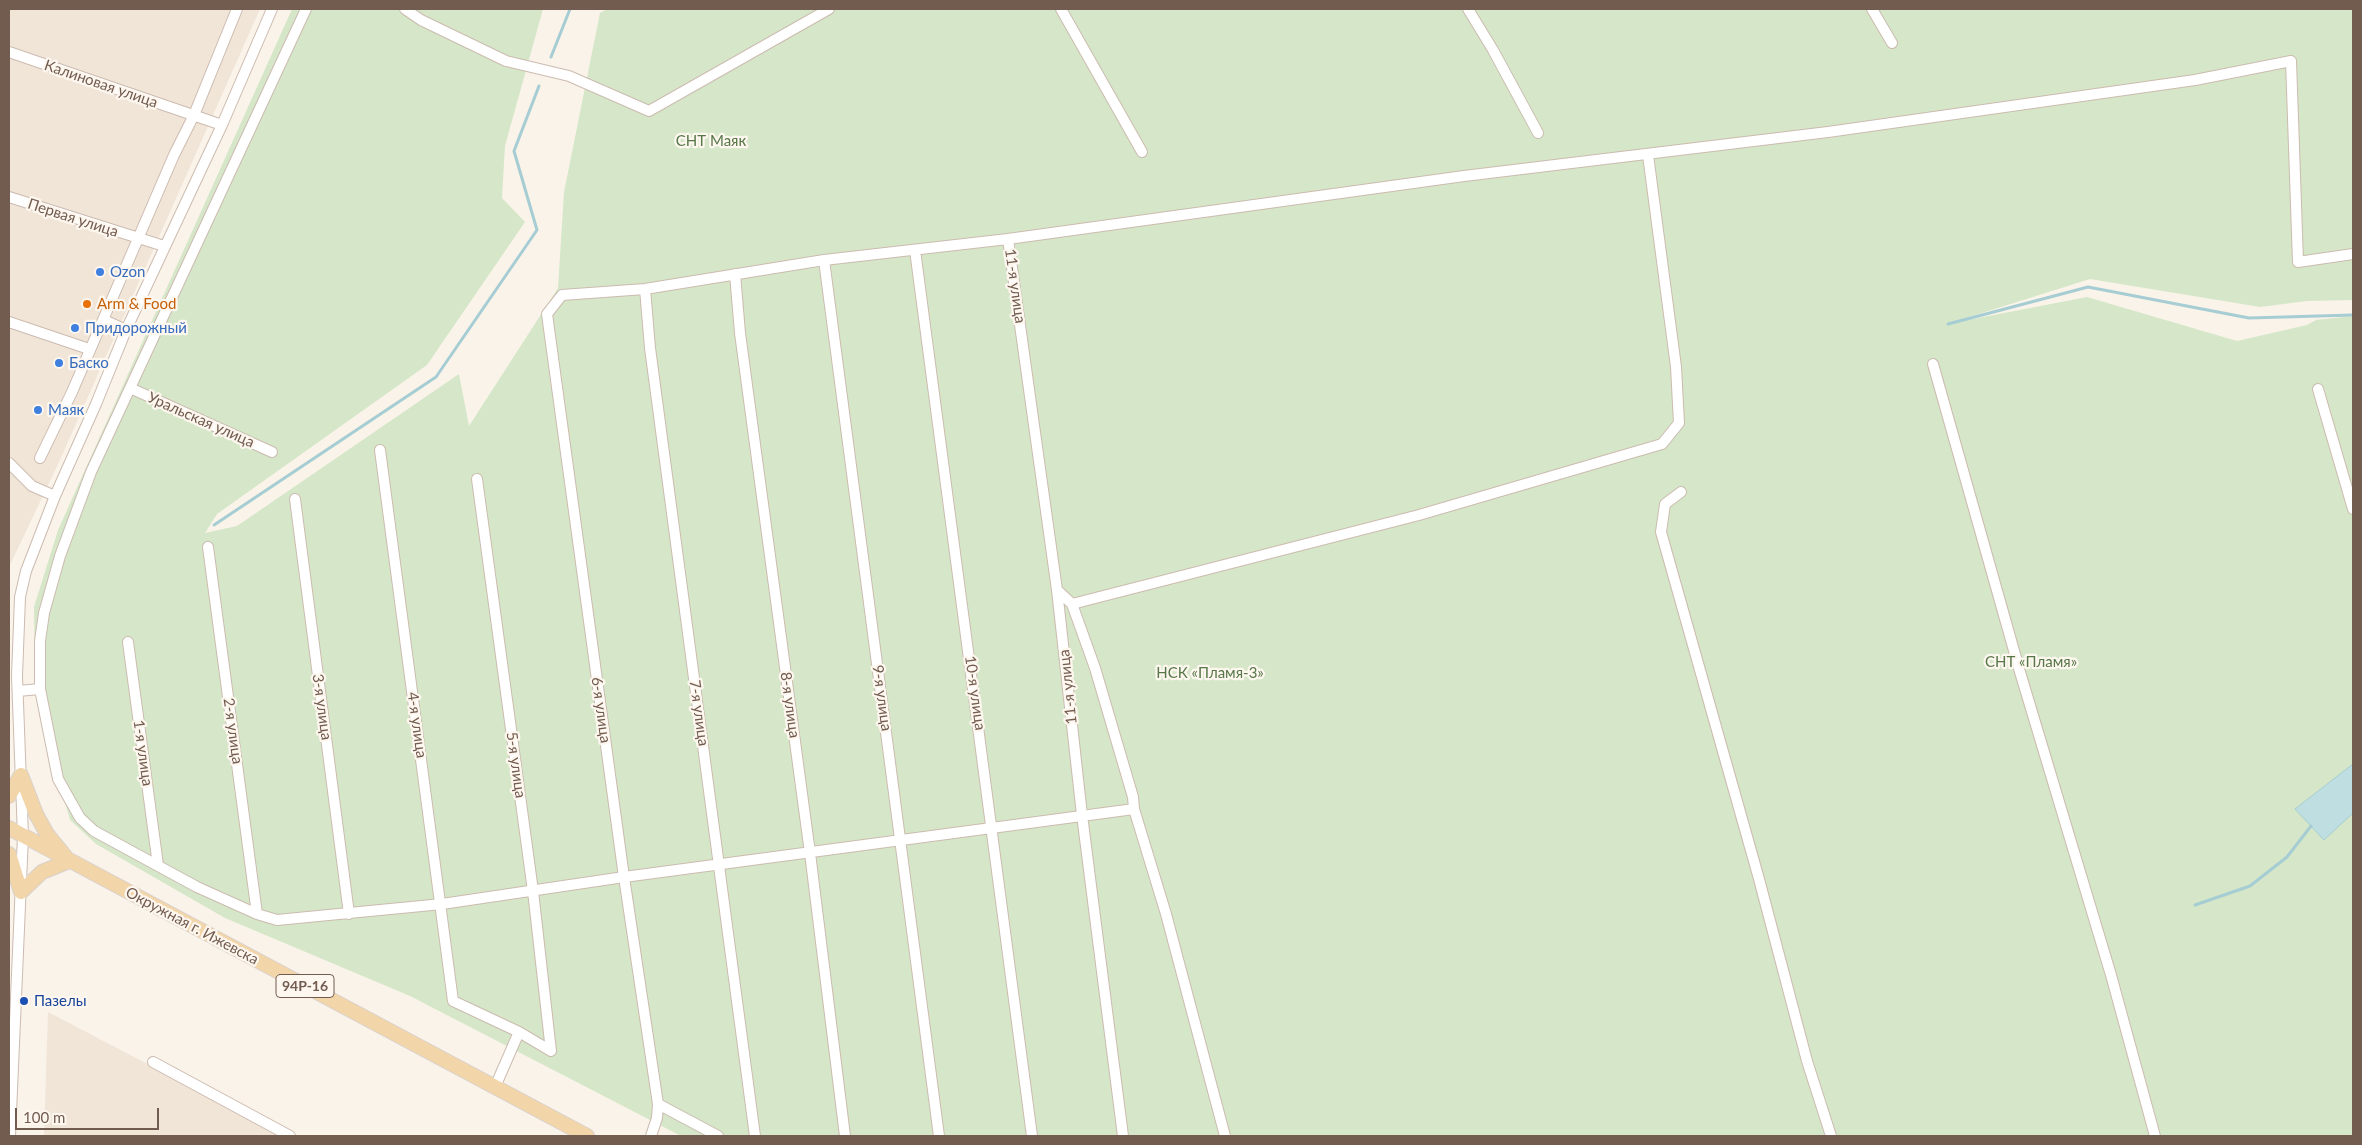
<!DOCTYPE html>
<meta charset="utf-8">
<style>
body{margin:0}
#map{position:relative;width:2362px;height:1145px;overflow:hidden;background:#faf3e9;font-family:Lato,sans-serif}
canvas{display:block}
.frame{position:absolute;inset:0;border:10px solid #725b4f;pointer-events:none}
.scale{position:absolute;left:15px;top:1108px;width:144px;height:22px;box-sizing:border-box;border:2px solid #725b4f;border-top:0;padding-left:6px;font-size:15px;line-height:18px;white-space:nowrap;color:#725b4f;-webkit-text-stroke:4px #fdf7ef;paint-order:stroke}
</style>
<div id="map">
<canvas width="2362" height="1145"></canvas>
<div class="frame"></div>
<div class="scale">100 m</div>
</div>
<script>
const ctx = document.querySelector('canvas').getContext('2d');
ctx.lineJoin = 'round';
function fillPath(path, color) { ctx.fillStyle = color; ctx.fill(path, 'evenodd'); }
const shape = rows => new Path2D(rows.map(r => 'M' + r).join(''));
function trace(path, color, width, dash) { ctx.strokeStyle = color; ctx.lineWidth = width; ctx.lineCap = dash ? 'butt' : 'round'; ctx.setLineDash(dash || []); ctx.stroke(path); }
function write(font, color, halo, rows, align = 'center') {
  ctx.font = font + ' Lato,sans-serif'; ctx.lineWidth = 4.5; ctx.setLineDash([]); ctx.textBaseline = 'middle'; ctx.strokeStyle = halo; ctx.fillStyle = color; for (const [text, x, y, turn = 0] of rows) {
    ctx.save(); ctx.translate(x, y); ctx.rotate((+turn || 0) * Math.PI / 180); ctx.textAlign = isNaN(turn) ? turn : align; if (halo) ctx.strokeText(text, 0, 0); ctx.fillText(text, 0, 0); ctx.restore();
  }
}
const residential = shape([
 [9,9,260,9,60,460,9,567],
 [48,1012,285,1136,44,1136]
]);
const green = shape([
 [292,9,543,9,505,146,502,198,525,222,427,365,217,514,205,533,237,526,459,374,469,426,558,288,564,192,600,13,607,9,2353,9,2353,300,2307,301,2260,307,2090,279,1947,324,2087,297,2237,341,2307,325,2316,320,2353,316,2353,1136,681,1136,410,996,225,918,96,844,70,820,35,690,34,607,58,530]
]);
const water = shape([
 [2353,764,2353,813,2324,840,2295,809,2353,764]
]);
const stream = shape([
 [551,57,570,9],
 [1948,324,2088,287,2249,318,2353,315],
 [214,525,436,377,537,230,514,151,539,86],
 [2195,905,2250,886,2287,857,2311,826]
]);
const minor = shape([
 [306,9,91,472,60,556,44,613,40,641,40,689,58,779,80,818,94,831,197,887,257,914,277,920,442,904,624,877,1134,809,1133,797,1095,668,1072,604,1057,590],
 [405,9,421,20,506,61,569,76,649,111,829,9],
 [1061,9,1142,152],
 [1468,9,1493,50,1538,133],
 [1872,9,1892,43],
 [9,52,222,125],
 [9,197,164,246],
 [1008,239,1057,590,1082,815,1123,1136],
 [915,250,1032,1136],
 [824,260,939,1136],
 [735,274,740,333,810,853,845,1136],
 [645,289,650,348,755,1136],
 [104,320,126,330],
 [9,322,89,349],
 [1933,364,2020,672,2111,975,2155,1136],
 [130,388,272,452],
 [2318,389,2353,509],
 [380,450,453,1001,519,1032],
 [40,458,72,392,174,155,194,115,237,9],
 [9,463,32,486,55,496],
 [477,479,533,891,551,1051],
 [1681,492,1665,504,1661,532,1759,879,1807,1061,1831,1136],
 [295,499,349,914],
 [208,547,257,914],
 [1072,604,1419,515,1662,444,1679,423,1676,367,1648,155],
 [128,642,158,865],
 [18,691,40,689],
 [1134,809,1166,914,1225,1136],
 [153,1062,290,1136],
 [495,1087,519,1032,551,1051],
 [658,1104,718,1136],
 [10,1136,23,836,17,676,20,597,26,571,55,496,96,404,126,330,222,125,272,9],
 [651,1136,657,1118,658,1104,624,877,547,314,562,295,645,289,824,260,1008,239,1464,176,1828,132,2195,80,2291,61,2298,262,2353,254]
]);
const major = shape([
 [21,775,36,814,47,834,69,861,42,872,21,892],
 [9,796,21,775],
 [9,828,587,1136],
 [9,854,21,892]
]);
const markers = [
 [100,272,5,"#3f7fe0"],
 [87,304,5,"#e8710a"],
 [75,328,5,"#3f7fe0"],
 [59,363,5,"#3f7fe0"],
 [38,410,5,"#3f7fe0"],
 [24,1001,5,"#1a4fb4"]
];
const shields = [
 [305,986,58]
];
const shieldNames = [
 ["94Р-16",305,986]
];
const streetNames = [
 ["Калиновая улица",101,84,19],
 ["Первая улица",73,218,18],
 ["11-я улица",1015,286,82],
 ["Уральская улица",201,420,24],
 ["11-я улица",1068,687,-96],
 ["10-я улица",975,693,82],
 ["9-я улица",882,698,82],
 ["8-я улица",790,705,82],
 ["3-я улица",322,707,82],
 ["6-я улица",601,710,82],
 ["7-я улица",699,713,82],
 ["4-я улица",417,725,82],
 ["2-я улица",233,731,82],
 ["1-я улица",143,753,82],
 ["5-я улица",516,765,82],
 ["Окружная г. Ижевска",192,926,28]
];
const parkNames = [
 ["СНТ Маяк",711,141],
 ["СНТ «Пламя»",2031,662],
 ["НСК «Пламя-3»",1210,673]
];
const shopNames = [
 ["Ozon",110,272],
 ["Придорожный",85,328],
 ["Баско",69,363],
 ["Маяк",48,410]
];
const foodNames = [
 ["Arm & Food",97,304]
];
const transitNames = [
 ["Пазелы",34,1001]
];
fillPath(residential, '#f1e5d8');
fillPath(green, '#d5e7c8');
fillPath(water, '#bfdee2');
trace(water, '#a6cdd3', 1);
trace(stream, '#a6cdd3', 3);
trace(minor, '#ccbbb0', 12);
trace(major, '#d8d1ce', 16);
trace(minor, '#fff', 10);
trace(major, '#f2d5a8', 14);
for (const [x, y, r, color] of markers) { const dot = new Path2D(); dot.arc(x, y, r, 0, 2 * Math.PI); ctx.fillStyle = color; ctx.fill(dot); trace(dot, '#fdf7ef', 2); }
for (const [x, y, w] of shields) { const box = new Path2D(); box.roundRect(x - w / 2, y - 11.5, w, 23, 4); ctx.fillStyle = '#fdf7ef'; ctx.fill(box); trace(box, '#725b4f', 1); }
write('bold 14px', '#725b4f', null, shieldNames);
write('15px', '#725b4f', '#fdf7ef', streetNames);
write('15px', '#577748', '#fdf7ef', parkNames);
write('15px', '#366cbe', '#fdf7ef', shopNames, 'left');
write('15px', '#c56008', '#fdf7ef', foodNames, 'left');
write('15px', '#164399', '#fdf7ef', transitNames, 'left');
</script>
